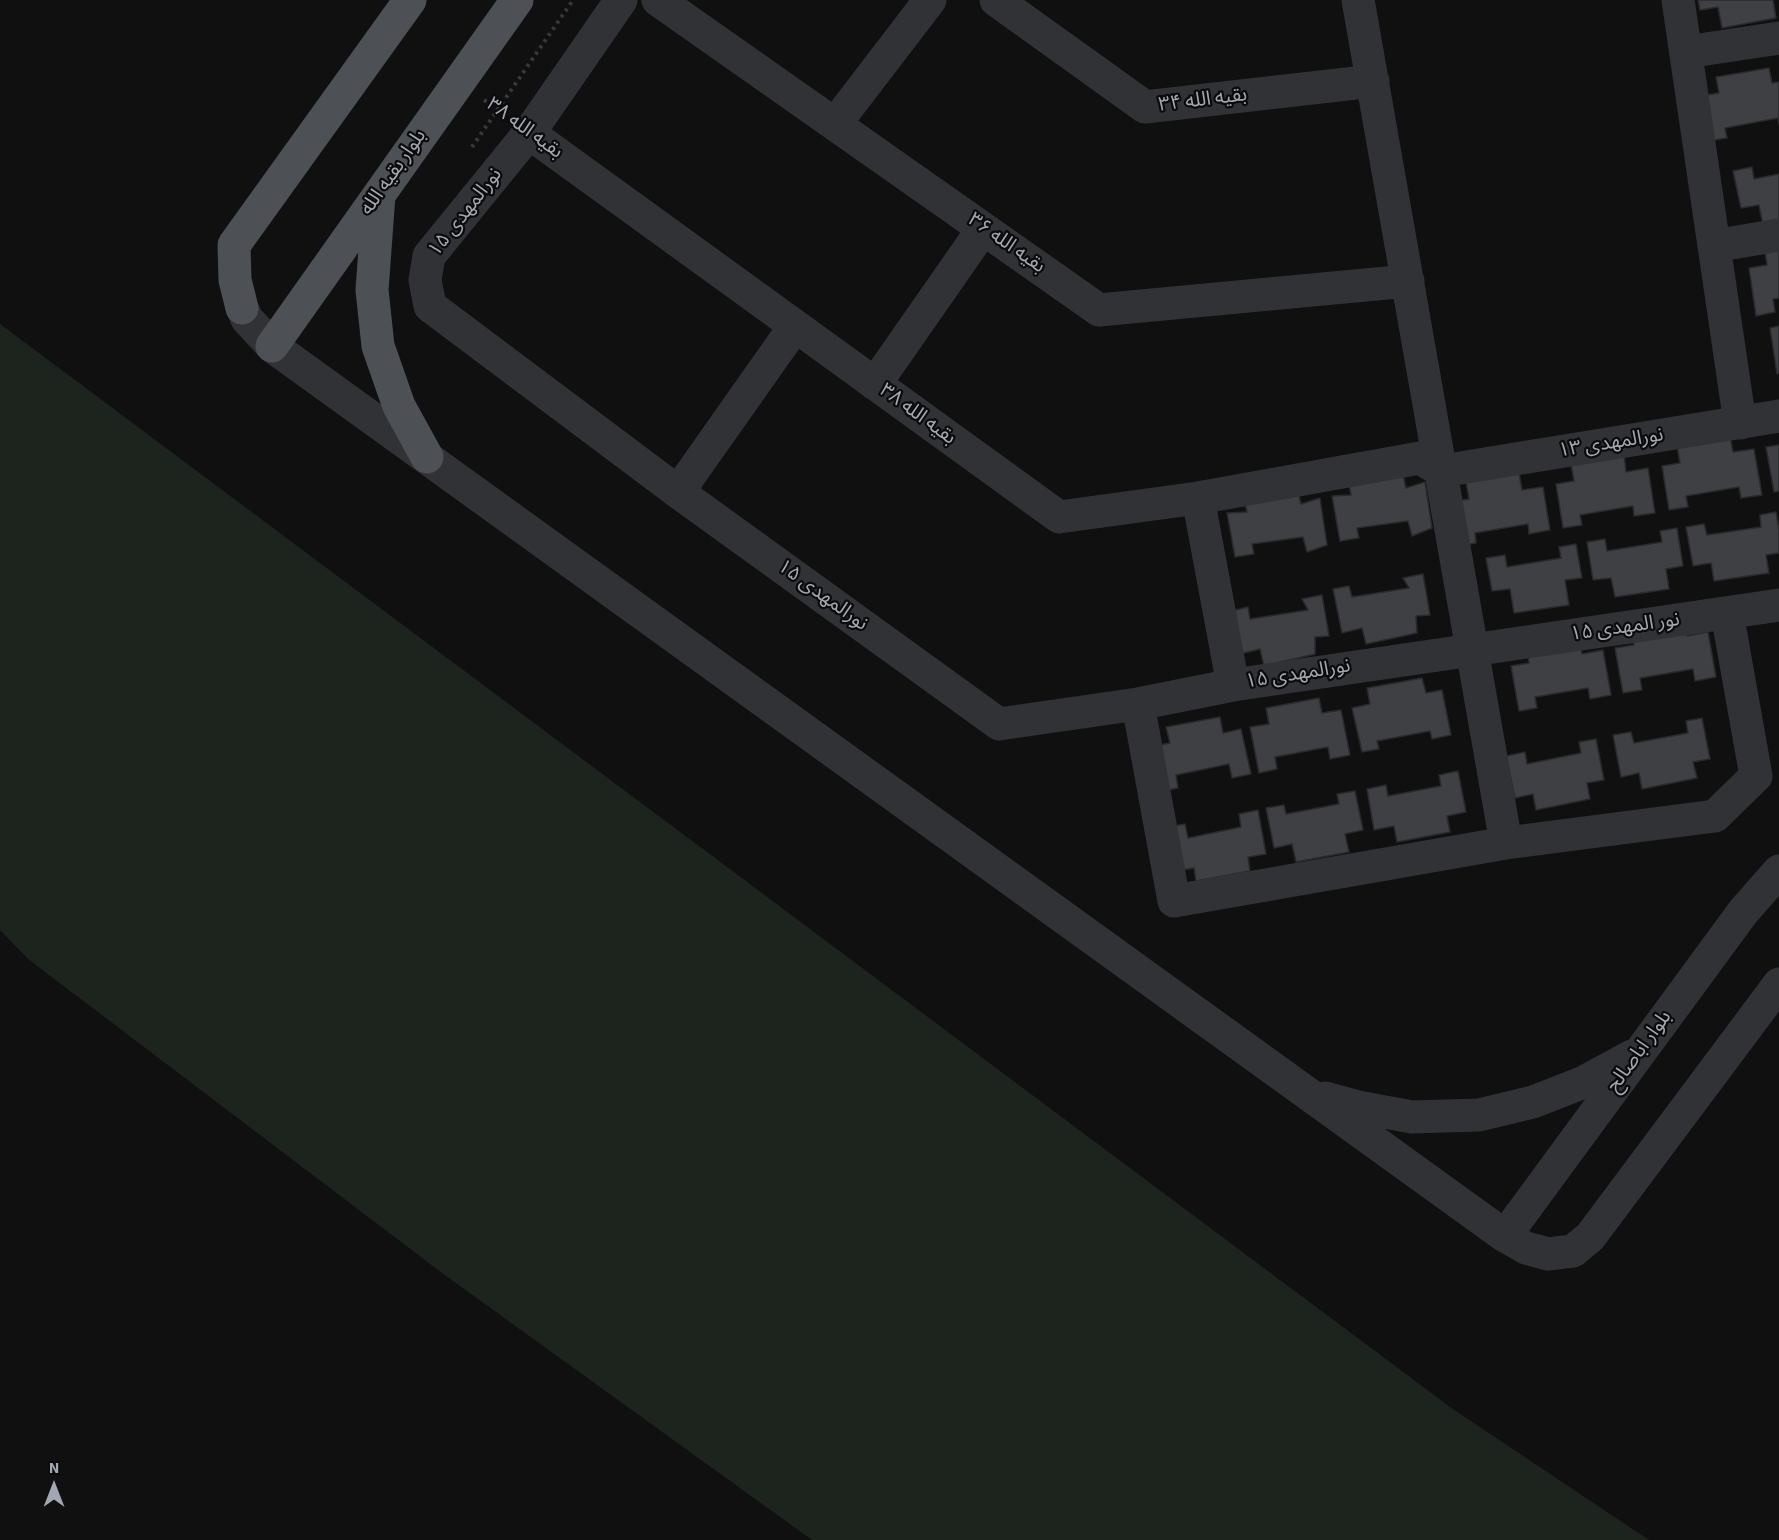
<!DOCTYPE html>
<meta charset="utf-8">
<style>
body{margin:0}
#map{position:relative;width:1779px;height:1540px;overflow:hidden;background:#101011;font-family:"Source Sans 3",sans-serif}
canvas{display:block}
.north{position:absolute;left:24px;top:1456px;width:60px;height:60px;-webkit-text-stroke:4px #0b0b0c;paint-order:stroke;rotate:0deg;font-size:16px;font-weight:700;line-height:24px;text-align:center;color:#a2a8b2}
.north::after{content:'';display:block;margin:auto;width:21px;height:27px;background:#a2a8b2;clip-path:polygon(50% 0,100% 100%,50% 72%,0 100%)}
</style>
<div id="map">
<canvas width="1779" height="1540"></canvas>
<div class="north">N</div>
</div>
<script>
const ctx = document.querySelector('canvas').getContext('2d');
ctx.lineJoin = 'round';
function fillPath(path, color) { ctx.fillStyle = color; ctx.fill(path, 'evenodd'); }
const shape = rows => new Path2D(rows.map(r => 'M' + r).join(''));
function trace(path, color, width, dash) { ctx.strokeStyle = color; ctx.lineWidth = width; ctx.lineCap = dash ? 'butt' : 'round'; ctx.setLineDash(dash || []); ctx.stroke(path); }
function write(font, color, halo, rows, align = 'center') {
  ctx.font = font + ' "Source Sans 3","Noto Sans Arabic",sans-serif'; ctx.lineWidth = 4.5; ctx.setLineDash([]); ctx.textBaseline = 'middle'; ctx.strokeStyle = halo; ctx.fillStyle = color; for (const [text, x, y, turn = 0] of rows) {
    ctx.save(); ctx.translate(x, y); ctx.rotate((+turn || 0) * Math.PI / 180); ctx.textAlign = isNaN(turn) ? turn : align; if (halo) ctx.strokeText(text, 0, 0); ctx.fillText(text, 0, 0); ctx.restore();
  }
}
const green = shape([
 [0,324,1450,1407,1649,1540,812,1540,442,1273,28,959,0,930]
]);
const building = shape([
 [1698,0,1773,0,1776,18,1722,28,1718,7,1700,10,1698,0],
 [1769,68,1772,83,1779,82,1779,124,1778,118,1725,128,1727,138,1708,141,1700,96,1719,93,1716,77,1769,68],
 [1752,167,1754,179,1779,174,1779,222,1763,225,1759,205,1741,208,1733,171,1752,167],
 [1779,249,1779,298,1773,299,1775,312,1756,316,1749,268,1767,265,1765,252,1779,249],
 [1779,326,1779,373,1777,374,1770,328,1779,326],
 [1730,437,1733,452,1754,449,1762,495,1741,498,1739,487,1686,496,1688,507,1669,510,1662,466,1680,463,1677,446,1730,437],
 [1779,445,1779,491,1774,492,1766,447,1779,445],
 [1624,455,1626,472,1648,468,1655,513,1634,516,1633,506,1580,515,1582,525,1563,528,1556,484,1574,481,1571,464,1624,455],
 [1402,471,1406,488,1425,482,1432,528,1412,536,1408,521,1357,528,1359,538,1340,541,1332,496,1351,495,1348,479,1402,471],
 [1519,473,1522,490,1543,487,1550,530,1529,534,1528,524,1475,533,1476,543,1458,546,1450,502,1469,499,1466,482,1519,473],
 [1297,487,1301,504,1320,498,1327,545,1307,552,1303,537,1252,544,1254,554,1235,557,1227,513,1247,512,1243,495,1297,487],
 [1776,512,1779,530,1779,553,1766,555,1769,573,1714,581,1711,563,1693,566,1686,527,1704,524,1707,535,1761,527,1760,515,1776,512],
 [1677,528,1683,566,1666,569,1669,589,1615,597,1611,578,1593,580,1587,542,1605,539,1607,551,1662,542,1660,531,1677,528],
 [1576,544,1582,578,1565,580,1569,605,1514,613,1510,589,1492,591,1486,558,1505,555,1507,567,1561,558,1559,547,1576,544],
 [1423,574,1430,615,1416,616,1417,633,1366,644,1362,628,1342,633,1333,589,1349,586,1352,597,1409,588,1403,578,1423,574],
 [1322,595,1329,636,1315,637,1315,654,1264,666,1260,649,1240,654,1232,611,1248,607,1250,619,1308,610,1302,599,1322,595],
 [1684,620,1687,636,1708,632,1716,677,1695,681,1693,669,1640,678,1642,690,1623,693,1615,648,1634,645,1631,629,1684,620],
 [1579,638,1582,654,1603,650,1611,695,1590,699,1588,688,1535,697,1537,708,1519,711,1511,666,1529,663,1526,647,1579,638],
 [1422,678,1426,693,1442,690,1451,735,1432,739,1430,731,1377,741,1379,749,1362,752,1352,708,1370,704,1367,688,1422,678],
 [1319,698,1322,713,1341,710,1350,755,1330,759,1328,747,1275,757,1277,769,1259,773,1250,727,1269,724,1266,708,1319,698],
 [1220,717,1223,733,1241,729,1251,774,1232,778,1229,764,1176,775,1178,788,1159,792,1150,747,1170,743,1166,727,1220,717],
 [1702,718,1710,759,1693,762,1697,778,1642,789,1639,773,1621,777,1613,735,1631,732,1634,743,1688,733,1686,721,1702,718],
 [1596,739,1604,780,1587,783,1590,799,1536,810,1533,794,1515,798,1506,756,1525,752,1527,764,1581,753,1579,742,1596,739],
 [1458,771,1466,812,1447,816,1450,832,1397,842,1394,826,1374,830,1367,789,1386,785,1388,796,1441,786,1439,775,1458,771],
 [1355,791,1363,830,1345,834,1349,852,1296,862,1292,844,1274,848,1266,808,1284,805,1286,814,1339,804,1337,794,1355,791],
 [1258,810,1266,854,1248,857,1250,871,1196,881,1194,868,1177,871,1168,827,1185,824,1188,838,1241,827,1239,814,1258,810]
]);
const path = shape([
 [484,100,505,115],
 [472,147,573,0]
]);
const minor = shape([
 [621,0,529,133,429,256,425,280,430,306,678,492,999,724,1138,704,1233,685,1779,605],
 [658,0,1099,310,1408,281],
 [996,0,1145,107,1373,81],
 [1358,0,1506,843,1715,816,1756,776,1727,613],
 [1678,0,1740,423],
 [1686,52,1779,38],
 [835,124,930,0],
 [529,133,1059,517,1198,498,1420,458,1442,471,1779,416],
 [1714,246,1779,235],
 [242,308,247,319,272,346,1505,1236,1526,1248,1548,1254,1573,1251,1590,1237,1779,984],
 [875,384,983,229],
 [678,492,795,326],
 [1198,498,1233,685],
 [1138,704,1174,901,1506,843],
 [1325,1098,1358,1107,1412,1117,1479,1115,1533,1102,1584,1082,1632,1056],
 [1505,1236,1743,912,1779,871]
]);
const major = shape([
 [379,195,372,290,378,346,399,406,427,457],
 [242,308,235,280,234,245,410,0],
 [272,346,517,0]
]);
const streetNames = [
 ["بقیه الله ۳۴",1203,101,-7],
 ["بقیه الله ۳۸",524,129,36],
 ["بلوار بقیه الله",394,173,-55],
 ["نورالمهدی ۱۵",466,213,-52],
 ["بقیه الله ۳۶",1006,244,35],
 ["بقیه الله ۳۸",917,415,36],
 ["نورالمهدی ۱۳",1611,444,-9],
 ["نورالمهدی ۱۵",822,596,36],
 ["نور المهدی ۱۵",1625,628,-8],
 ["نورالمهدی ۱۵",1298,675,-9],
 ["بلوار اباصالح",1640,1052,-54]
];
fillPath(green, '#1d241d');
fillPath(building, '#3f4044');
trace(building, '#2a2a2d', 1.5);
trace(path, '#37393d', 4, [3, 4.5]);
trace(minor, '#313236', 33);
trace(major, '#4d5055', 33);
write('20px', '#a2a8b2', '#0b0b0c', streetNames);
</script>
